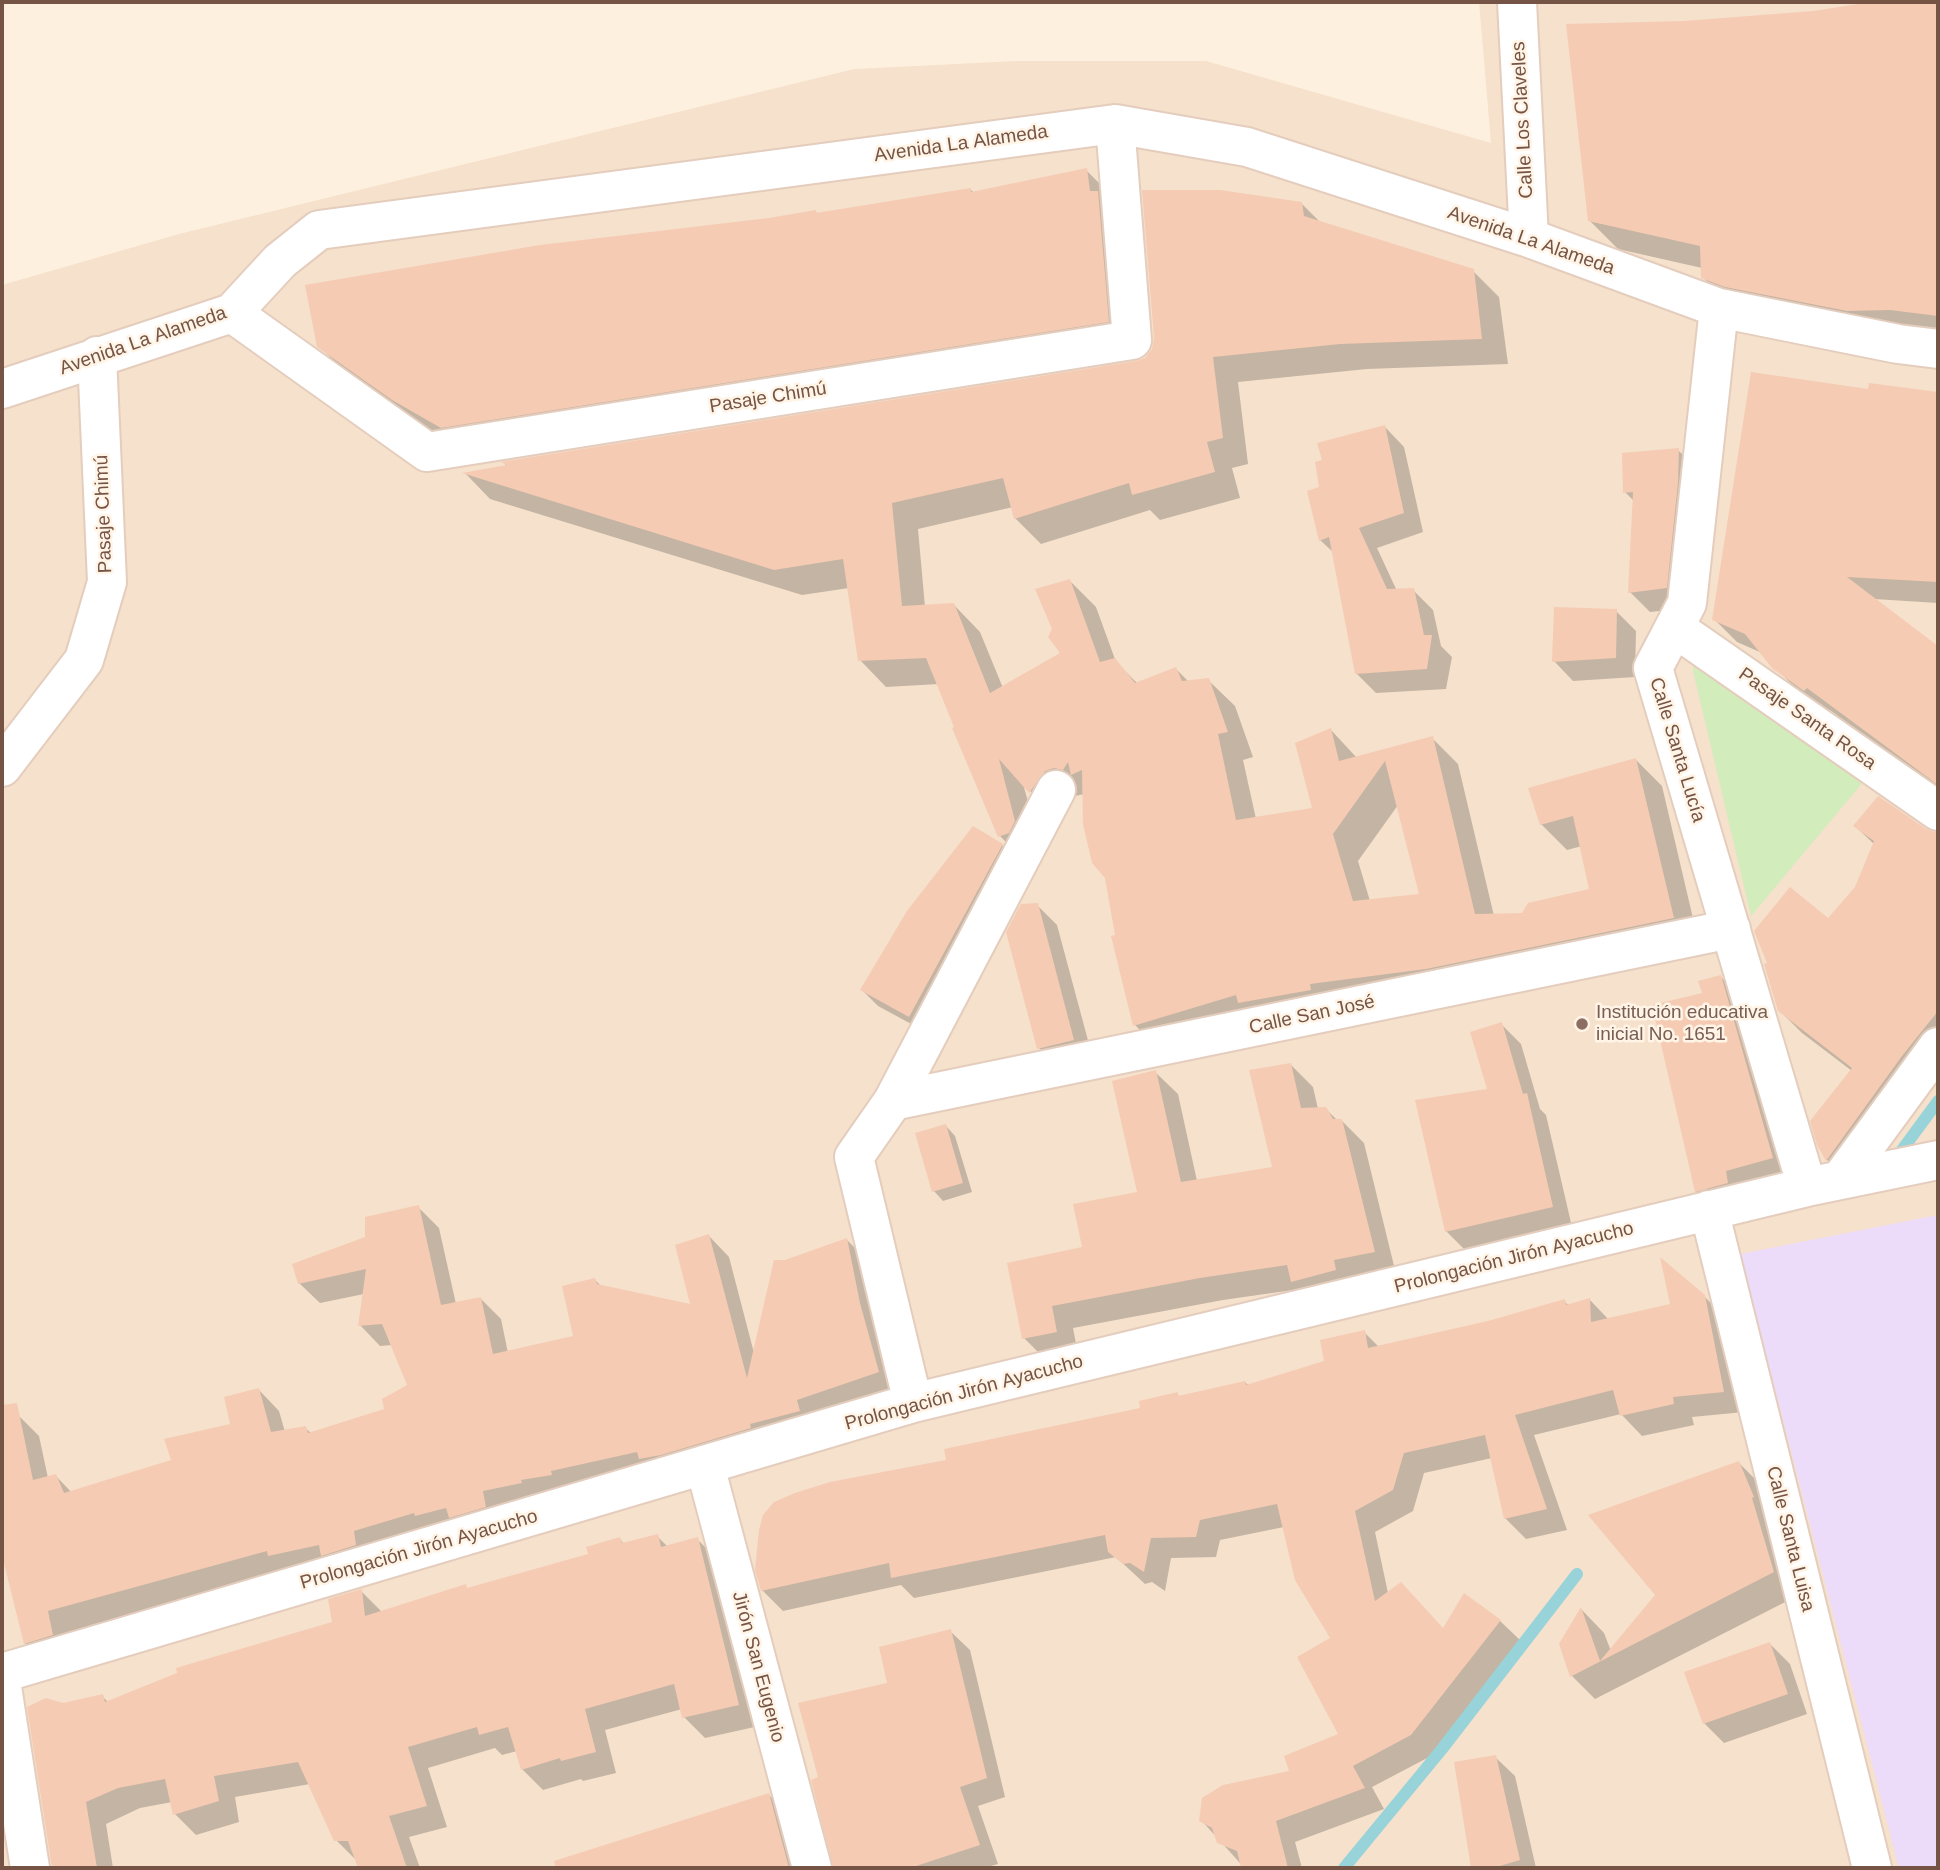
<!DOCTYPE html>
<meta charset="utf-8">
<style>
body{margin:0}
#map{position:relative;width:1940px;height:1870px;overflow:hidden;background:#fef0de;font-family:Arial,sans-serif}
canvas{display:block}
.frame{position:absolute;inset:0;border:4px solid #755445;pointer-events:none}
</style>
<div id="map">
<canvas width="1940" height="1870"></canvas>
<div class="frame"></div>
</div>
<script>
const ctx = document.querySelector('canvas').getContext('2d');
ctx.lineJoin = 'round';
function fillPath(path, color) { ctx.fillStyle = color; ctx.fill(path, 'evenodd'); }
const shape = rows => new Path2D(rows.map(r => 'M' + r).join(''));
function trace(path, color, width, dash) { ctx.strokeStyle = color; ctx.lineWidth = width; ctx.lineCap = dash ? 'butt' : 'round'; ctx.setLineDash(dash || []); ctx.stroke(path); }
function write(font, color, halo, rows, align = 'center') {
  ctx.font = font + ' Arial,sans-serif'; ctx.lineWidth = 5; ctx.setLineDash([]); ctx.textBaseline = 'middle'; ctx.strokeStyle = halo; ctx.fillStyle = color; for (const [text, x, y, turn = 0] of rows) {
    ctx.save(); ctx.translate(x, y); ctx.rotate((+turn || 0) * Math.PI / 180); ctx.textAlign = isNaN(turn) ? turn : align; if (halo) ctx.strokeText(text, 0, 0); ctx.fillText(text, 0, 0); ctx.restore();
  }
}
const residential = shape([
 [1479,2,1938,2,1938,1868,2,1868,2,285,179,234,854,69,1017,61,1206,61,1491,143]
]);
const education = shape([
 [1938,1215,1938,1868,1899,1868,1740,1254]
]);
const green = shape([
 [1694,656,1869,775,1751,916,1693,671]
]);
const shadow = shape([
 [1885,2,1938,2,1938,340,1731,306,1703,277,1702,268,1618,249,1589,220,1684,23,1813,13],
 [1086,170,1114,198,1136,349,470,455,422,427,347,374,319,346,770,220,815,211,818,214,970,189,974,193],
 [1301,203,1321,223,1473,271,1499,297,1508,364,1367,369,1238,382,1248,464,1232,468,1240,498,1160,520,1150,510,1041,544,1015,518,1013,507,918,529,925,607,954,605,980,632,1003,688,1062,653,1069,580,1096,607,1116,662,1138,684,1176,669,1189,682,1208,680,1235,706,1253,757,1243,760,1256,819,1314,810,1331,730,1357,758,1432,738,1458,764,1494,916,1522,915,1591,890,1582,846,1567,850,1541,824,1636,760,1662,786,1699,944,1161,1051,1135,1025,1107,877,1084,794,1071,797,1056,817,1023,784,1041,847,1026,862,1000,836,939,684,886,687,860,660,849,588,802,595,490,499,466,474,508,467,505,464,1137,363,1146,359],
 [1398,805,1421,896,1370,901,1358,861],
 [1871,385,1938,394,1938,603,1874,599,1938,648,1938,790,1830,710,1828,713,1797,690,1762,653,1737,642,1714,619,1870,391],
 [1385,427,1404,447,1423,532,1377,548,1397,591,1413,590,1433,610,1441,646,1452,657,1446,689,1376,693,1356,673,1334,553,1320,540,1321,489],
 [1678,450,1698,470,1686,608,1650,612,1630,592,1634,501,1625,492],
 [1616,611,1636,631,1635,677,1573,681,1554,661],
 [1855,826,1925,831,1938,834,1938,1061,1849,1182,1827,1160,1819,1144,1852,1071,1802,1033,1779,1010,1828,920,1857,888,1875,845],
 [1002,845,1018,861,926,1032,878,1006,862,990],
 [1037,905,1057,925,1093,1059,1059,1068,1039,1048],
 [1721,977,1738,995,1790,1175,1714,1208,1696,1191,1704,994],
 [1501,1024,1521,1044,1540,1109,1546,1115,1572,1227,1466,1251,1446,1231,1489,1090],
 [1290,1064,1313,1087,1318,1109,1326,1109,1337,1120,1342,1121,1364,1143,1396,1274,1315,1303,1300,1289,1223,1300,1073,1328,1078,1354,1046,1360,1024,1338,1084,1249,1139,1193,1155,1072,1178,1094,1197,1181,1274,1168],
 [946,1126,955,1136,972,1192,943,1201,934,1191],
 [418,1207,439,1228,456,1304,480,1298,501,1319,508,1353,575,1338,595,1280,602,1287,693,1307,709,1236,729,1257,754,1353,786,1262,847,1240,867,1260,899,1392,286,1571,68,1632,72,1656,46,1663,25,1643,2,1547,2,1508,18,1503,2,1484,2,1416,18,1415,39,1436,48,1478,56,1476,72,1493,173,1461,232,1425,259,1390,279,1411,285,1432,305,1428,311,1433,386,1410,409,1385,392,1345,380,1346,360,1325,364,1294,320,1303,299,1283],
 [1704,1296,1725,1318,1744,1412,1692,1417,1694,1425,1642,1436,1621,1414,1534,1435,1567,1530,1526,1539,1505,1518,1492,1458,1424,1473,1413,1511,1375,1532,1388,1593,1444,1630,1500,1621,1521,1641,1431,1756,1372,1787,1384,1809,1295,1842,1302,1868,1253,1868,1240,1863,1201,1820,1291,1772,1341,1735,1332,1639,1284,1527,1220,1540,1216,1557,1171,1558,1165,1591,1152,1582,1145,1584,1116,1557,914,1598,901,1585,783,1611,762,1590,948,1461,1142,1409,1177,1394,1181,1398,1245,1382,1249,1386,1326,1363,1364,1332,1379,1347,1488,1323,1564,1301,1569,1306,1590,1300,1609,1320],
 [1739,1463,1762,1486,1797,1596,1595,1699,1572,1676,1582,1610,1604,1633,1611,1651,1657,1595],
 [657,1536,668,1547,697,1539,718,1560,759,1726,705,1738,684,1717,682,1709,605,1730,616,1773,583,1781,581,1779,543,1790,522,1769,517,1751,502,1755,495,1748,428,1768,447,1827,409,1837,420,1868,360,1868,357,1861,335,1839,310,1784,235,1797,239,1822,196,1835,175,1814,172,1802,140,1808,106,1824,113,1868,53,1868,63,1705,102,1696,108,1702,334,1624,361,1591,382,1612,590,1555,620,1539,624,1544],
 [950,1631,970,1650,1005,1797,978,1806,998,1864,984,1868,845,1868,843,1864,889,1684],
 [1770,1644,1790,1664,1807,1714,1724,1743,1704,1723],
 [1495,1757,1515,1776,1536,1868,1473,1868,1456,1763],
 [769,1795,799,1825,810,1868,568,1868,565,1859]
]);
const stream = shape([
 [1902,1150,1938,1101],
 [1344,1868,1442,1749,1577,1574]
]);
const building = shape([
 [1871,2,1938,2,1938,316,1890,310,1847,311,1725,287,1701,278,1700,246,1588,221,1566,24,1684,21,1813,11],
 [1087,168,1090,191,1098,191,1109,322,441,428,392,400,317,347,305,285,540,245,769,218,816,210,816,213,971,188,971,192],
 [1142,190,1220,190,1302,202,1304,216,1474,269,1482,339,1340,344,1213,357,1223,438,1207,442,1215,472,1132,495,1129,483,1014,519,1003,478,892,503,902,606,954,603,990,693,1060,653,1048,637,1052,629,1035,589,1070,579,1100,662,1115,658,1135,683,1176,667,1182,681,1209,678,1228,732,1218,734,1236,820,1312,808,1295,743,1331,728,1339,761,1433,736,1475,914,1522,913,1528,903,1589,889,1573,816,1540,825,1528,788,1636,758,1674,918,1426,969,1310,984,1311,990,1238,1003,1236,995,1133,1026,1111,936,1115,935,1105,878,1092,863,1083,824,1082,770,1071,775,1068,762,1063,770,1054,768,1045,771,1029,793,999,759,1015,821,1009,833,998,837,952,728,954,727,926,658,858,661,843,559,774,570,462,473,507,465,501,462,1136,361,1145,358,1152,349,1154,338],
 [1385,761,1419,894,1353,901,1333,834],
 [1751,372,1868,389,1869,383,1938,392,1938,582,1847,577,1938,646,1938,785,1807,688,1804,691,1772,668,1745,634,1712,620],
 [1385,425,1404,513,1359,528,1387,589,1414,588,1424,635,1432,635,1427,669,1355,674,1329,537,1319,541,1307,491,1319,487,1315,462,1322,460,1317,443],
 [1679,448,1678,483,1667,588,1628,593,1633,492,1623,493,1622,453],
 [1554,607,1617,609,1616,658,1552,662],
 [1878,796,1926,829,1938,833,1938,1011,1902,1056,1826,1161,1817,1145,1810,1121,1852,1068,1778,1011,1764,964,1767,963,1754,931,1790,887,1828,918,1855,887,1874,841,1853,826],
 [973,826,1003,844,909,1017,860,990,907,911],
 [1038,903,1074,1040,1037,1049,1006,932,1021,904],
 [1721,975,1773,1158,1726,1171,1728,1183,1695,1192,1652,1005,1702,993,1698,981],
 [1502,1022,1523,1094,1527,1093,1553,1207,1445,1232,1415,1100,1487,1089,1470,1032],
 [1291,1063,1301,1108,1326,1107,1333,1119,1342,1119,1375,1252,1334,1260,1336,1270,1291,1282,1287,1265,1200,1278,1052,1306,1057,1332,1022,1339,1007,1263,1082,1247,1073,1204,1137,1192,1112,1081,1156,1070,1181,1182,1272,1167,1249,1070],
 [946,1124,963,1183,932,1192,915,1133],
 [419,1205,441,1305,481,1297,493,1354,573,1336,562,1286,595,1278,597,1284,690,1304,675,1245,709,1234,747,1378,774,1260,785,1260,847,1238,860,1303,879,1372,797,1400,800,1411,750,1424,751,1428,661,1455,639,1459,637,1452,551,1471,552,1475,521,1480,522,1483,483,1491,486,1507,449,1518,446,1508,415,1516,414,1513,354,1531,356,1545,321,1556,319,1545,268,1556,267,1551,48,1611,53,1635,24,1644,2,1555,2,1405,17,1403,33,1480,56,1474,64,1493,171,1460,164,1439,230,1424,224,1397,259,1388,271,1432,306,1426,308,1433,384,1409,382,1399,407,1385,382,1324,358,1326,366,1269,298,1284,292,1264,365,1237,365,1217],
 [1660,1257,1705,1295,1724,1392,1673,1397,1674,1404,1620,1416,1613,1390,1515,1415,1547,1509,1504,1519,1485,1435,1404,1453,1393,1490,1355,1511,1375,1601,1401,1582,1443,1628,1464,1593,1501,1620,1411,1735,1353,1766,1365,1788,1276,1821,1288,1868,1241,1868,1237,1851,1217,1843,1212,1828,1199,1821,1202,1798,1223,1785,1289,1771,1284,1756,1338,1734,1297,1657,1330,1638,1295,1580,1277,1504,1200,1520,1196,1537,1151,1538,1144,1572,1130,1563,1123,1564,1108,1552,1105,1535,891,1578,889,1563,761,1591,755,1570,759,1530,763,1515,774,1502,795,1493,830,1482,946,1460,944,1449,1140,1408,1139,1401,1178,1392,1178,1396,1245,1381,1246,1385,1324,1361,1320,1340,1365,1330,1368,1348,1488,1321,1565,1299,1566,1305,1590,1298,1591,1322,1670,1304],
 [1739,1461,1754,1497,1752,1498,1774,1572,1570,1677,1559,1644,1581,1607,1600,1661,1655,1595,1588,1515],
 [658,1534,661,1547,698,1537,739,1705,682,1718,674,1684,585,1709,596,1752,561,1761,560,1758,521,1770,508,1727,479,1735,477,1727,408,1747,427,1806,389,1816,407,1868,358,1868,348,1841,334,1841,298,1762,214,1776,219,1801,173,1815,165,1779,118,1788,86,1802,97,1868,52,1868,27,1707,46,1698,63,1703,103,1694,105,1702,177,1673,176,1668,332,1622,328,1599,362,1589,365,1616,466,1584,467,1588,588,1554,586,1547,620,1537,622,1543],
 [951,1629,987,1778,960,1787,980,1845,910,1868,833,1868,811,1780,818,1777,798,1703,887,1683,879,1647],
 [1770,1642,1788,1694,1703,1724,1684,1672],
 [1496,1755,1520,1860,1493,1868,1471,1868,1454,1762],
 [769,1793,789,1868,556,1868,554,1861]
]);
const minor = shape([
 [1517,2,1529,238],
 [1719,308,1687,603,1653,668,1807,1187],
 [232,313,427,452,1132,340,1115,124],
 [2,389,232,313,280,261,319,230,1115,124,1247,147,1529,238,1719,308,1898,344,1938,349],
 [1675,628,1938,811],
 [2,767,84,660,107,582,97,356],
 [893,1101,1731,929],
 [1841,1179,1938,1047],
 [1709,1210,1872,1868],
 [913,1403,854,1157,893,1101,1056,790],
 [705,1466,812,1868],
 [2,1673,913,1403,1807,1187,1938,1160],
 [2,1687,30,1868]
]);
const markers = [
 [1582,1024,7,"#8d6e63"]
];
const streetNames = [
 ["Calle Los Claveles",1523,120,-93],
 ["Avenida La Alameda",961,144,-8],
 ["Avenida La Alameda",1531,241,19],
 ["Avenida La Alameda",143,341,-19],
 ["Pasaje Chimú",768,398,-9],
 ["Pasaje Chimú",104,514,-92],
 ["Pasaje Santa Rosa",1807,719,35],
 ["Calle Santa Lucía",1677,750,73],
 ["Calle San José",1312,1015,-12],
 ["Prolongación Jirón Ayacucho",1514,1258,-14],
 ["Prolongación Jirón Ayacucho",964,1393,-15],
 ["Calle Santa Luisa",1790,1539,76],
 ["Prolongación Jirón Ayacucho",419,1550,-16],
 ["Jirón San Eugenio",758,1667,75]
];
const educationNames = [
 ["Institución educativa",1596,1013],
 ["inicial No. 1651",1596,1035]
];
fillPath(residential, '#f6e1cc');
fillPath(education, '#eddbfa');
fillPath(green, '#d2ecbc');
fillPath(shadow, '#0003');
trace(stream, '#98d3da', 12);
fillPath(building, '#f5cbb4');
trace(minor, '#e4cdbd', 42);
trace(minor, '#fff', 38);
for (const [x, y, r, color] of markers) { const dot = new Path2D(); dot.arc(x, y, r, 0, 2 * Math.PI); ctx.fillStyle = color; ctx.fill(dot); trace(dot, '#fff4e6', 2.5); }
write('19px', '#755445', '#fff4e6', streetNames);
write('19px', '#785e54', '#fff4e6', educationNames, 'left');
</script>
